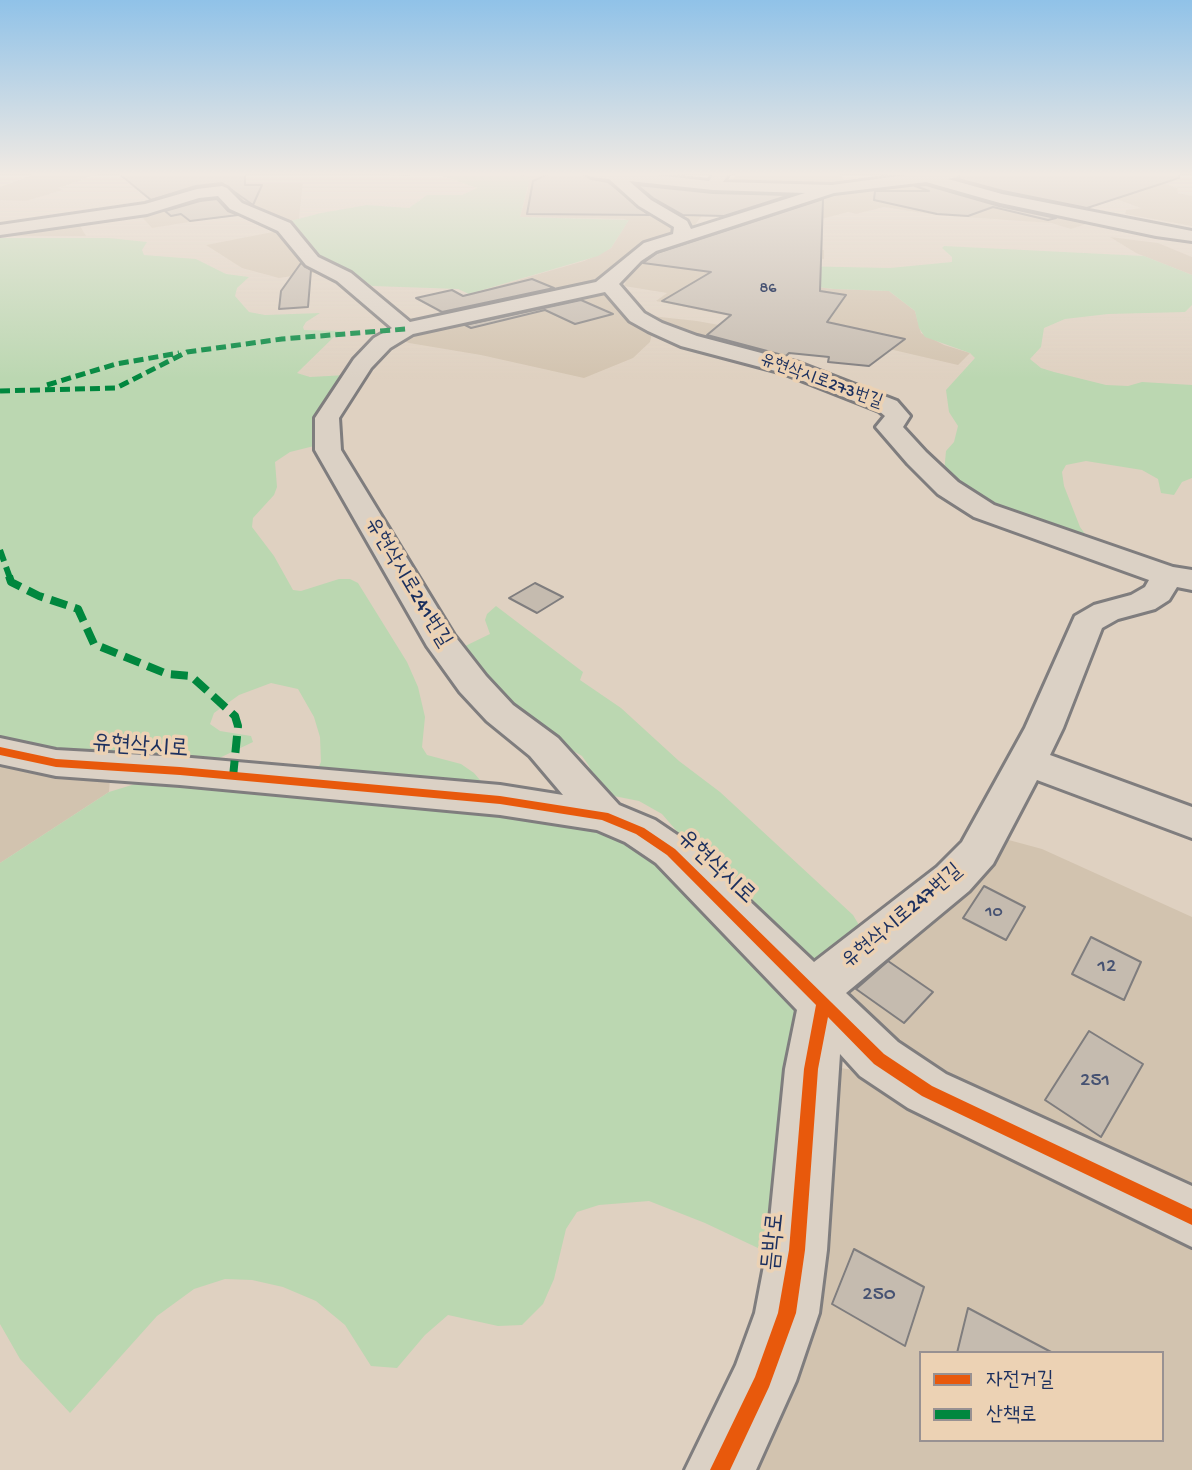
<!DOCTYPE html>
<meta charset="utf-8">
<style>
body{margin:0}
#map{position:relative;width:1192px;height:1470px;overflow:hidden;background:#dfd1c1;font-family:"Gochi Hand","Poor Story",sans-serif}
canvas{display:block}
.legend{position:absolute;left:919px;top:1351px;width:245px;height:91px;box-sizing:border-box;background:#ecd2b4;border:2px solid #989192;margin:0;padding:9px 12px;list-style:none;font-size:21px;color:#1b2f5e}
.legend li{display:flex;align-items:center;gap:14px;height:35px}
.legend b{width:35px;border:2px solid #989192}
</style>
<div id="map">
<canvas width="1192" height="1470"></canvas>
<ul class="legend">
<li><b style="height:9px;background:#e8590c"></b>자전거길</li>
<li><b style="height:9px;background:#00873e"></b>산책로</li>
</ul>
</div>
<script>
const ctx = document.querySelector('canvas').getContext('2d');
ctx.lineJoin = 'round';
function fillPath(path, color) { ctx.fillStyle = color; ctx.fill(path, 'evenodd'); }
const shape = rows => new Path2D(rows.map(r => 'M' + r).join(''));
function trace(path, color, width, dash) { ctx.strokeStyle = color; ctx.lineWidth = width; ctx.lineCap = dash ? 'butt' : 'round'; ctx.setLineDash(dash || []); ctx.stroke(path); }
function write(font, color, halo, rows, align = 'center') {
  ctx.font = font + ' "Gochi Hand","Poor Story",sans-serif'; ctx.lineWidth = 7; ctx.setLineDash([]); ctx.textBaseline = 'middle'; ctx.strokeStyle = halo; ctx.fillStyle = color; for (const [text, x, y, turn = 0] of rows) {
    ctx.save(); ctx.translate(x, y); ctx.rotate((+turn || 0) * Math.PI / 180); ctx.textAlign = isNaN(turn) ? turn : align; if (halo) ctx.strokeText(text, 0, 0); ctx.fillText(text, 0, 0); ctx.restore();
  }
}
const built = shape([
 [37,173,100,173,58,188,63,190,26,201,0,200,0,187],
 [509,173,585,173,722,188,690,232,635,250,623,258,603,281,493,307,469,294,584,261,611,248,628,221,625,219,520,217,528,188,526,176],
 [737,173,838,173,848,184,825,188,729,187],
 [1136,173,1177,188,1178,193,1192,196,1192,226,1125,214,1126,210,1141,208,1080,186],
 [920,181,1098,220,1071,229,1051,223,936,215,884,207,856,214,848,212,803,224,767,214,840,189],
 [243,183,303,183,299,219,283,223,247,209,223,185],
 [219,193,246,213,152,228,140,215,79,224,86,236,0,236,0,232],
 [757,217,770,218,798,249,824,250,824,259,791,257,748,279,834,289,889,291,915,311,921,333,944,345,970,353,958,365,730,312,724,315,656,301,667,293,624,286,630,270,645,254],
 [283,230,325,271,279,278,242,268,206,245],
 [1110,237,1158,243,1192,257,1192,275,1136,253],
 [603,292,609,294,653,330,650,342,633,358,584,378,481,355,409,343,397,338],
 [651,316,697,321,741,329,720,346,647,317],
 [0,763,110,778,109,792,0,863],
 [1005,839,1042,849,1192,917,1192,1199,940,1083,841,1003,845,983],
 [841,1068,864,1072,1192,1232,1192,1470,743,1470,826,1081],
 [921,1353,1162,1353,1162,1440,921,1440]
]);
const green = shape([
 [385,173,509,173,526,176,530,179,520,217,629,220,611,248,598,256,469,294,458,289,372,286,357,276,324,264,306,249,283,223,321,213,367,205,409,208,427,195,462,195,477,188,440,175,394,176],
 [0,238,109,238,147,242,142,250,144,255,196,259,226,274,249,277,237,288,235,296,249,312,265,315,320,313,306,322,303,327,304,330,340,331,297,373,310,377,346,375,326,401,317,419,314,446,290,452,275,462,277,487,274,495,253,518,252,527,274,556,293,590,301,591,339,579,350,579,358,583,407,662,418,687,425,717,422,747,427,755,461,764,474,773,486,787,314,777,321,762,320,737,314,717,298,689,271,683,239,695,214,713,210,724,220,731,251,736,253,742,213,761,79,752,0,738],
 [944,246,1144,256,1192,275,1192,305,1185,312,1108,314,1065,319,1044,328,1041,347,1030,359,1041,368,1054,372,1106,385,1128,386,1142,382,1192,385,1192,478,1182,482,1174,495,1161,493,1158,479,1142,470,1086,461,1066,465,1062,472,1064,486,1080,527,1094,546,1008,516,944,473,946,451,954,442,958,426,949,412,946,390,975,358,970,353,925,337,919,328,915,311,889,291,834,289,748,279,794,266,890,268,952,262,952,257,942,248],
 [496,606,583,672,580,680,621,708,679,761,720,792,853,915,862,930,819,962,807,957,699,857,662,814,639,801,604,794,596,788,589,766,582,756,537,730,457,650,490,634,485,620,487,614],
 [135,784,389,804,580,826,610,834,640,849,671,870,798,1000,777,1257,705,1223,649,1201,599,1205,577,1212,566,1229,554,1279,543,1304,522,1325,498,1326,448,1315,425,1335,397,1368,371,1366,345,1325,316,1301,283,1287,252,1280,225,1279,194,1289,157,1316,70,1413,20,1359,0,1324,0,863,109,792]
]);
const stream = shape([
 [959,182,1048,202,1050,203,1048,204,960,184,959,182]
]);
const building = shape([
 [118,173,245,173,245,185,262,185,253,205,222,183,196,186,151,200,118,173],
 [550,173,582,173,591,179,608,182,649,215,527,214,533,181,550,173],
 [961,173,1179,173,1179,178,1087,208,1003,191,958,179,961,173],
 [637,185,713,193,790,195,724,216,683,215,653,198,637,185],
 [926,185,999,206,1056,218,1048,220,993,207,968,216,937,214,874,200,875,191,929,191,915,186,926,185],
 [217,199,228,211,238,215,190,221,181,214,171,216,165,211,200,201,217,199],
 [823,199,820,291,846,295,827,322,905,339,869,366,828,362,829,357,789,353,786,356,707,335,731,315,662,301,711,272,643,263,657,253,823,199],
 [301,263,311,270,308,307,279,309,281,291,301,263],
 [532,279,554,288,442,312,416,298,452,290,463,296,532,279],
 [581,300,613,314,575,324,545,310,471,328,465,325,581,300],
 [535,583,563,597,537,613,509,598,535,583],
 [984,886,1025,907,1006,940,963,918,984,886],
 [1091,937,1141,962,1124,1000,1072,974,1091,937],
 [888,961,933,992,904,1023,856,989,888,961],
 [1089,1031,1143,1064,1101,1137,1045,1100,1089,1031],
 [854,1249,924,1287,905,1346,832,1304,854,1249],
 [968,1308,1053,1353,957,1353,968,1308]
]);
const minor = shape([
 [585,173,637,173,709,181,714,173,729,173,723,182,832,185,922,173,959,173,957,177,948,179,1002,194,1192,231,1192,241,1156,236,1000,203,926,182,834,193,656,251,641,261,619,284,644,313,662,323,697,336,799,363,897,401,910,416,903,427,926,452,958,482,994,505,1173,567,1192,570,1192,590,1177,587,1169,600,1155,609,1118,619,1102,628,1063,728,1050,755,1192,807,1192,838,1037,780,993,864,969,891,846,993,898,1042,946,1074,1192,1186,1192,1247,908,1108,860,1076,840,1054,827,1250,819,1313,796,1381,756,1470,685,1470,736,1365,755,1313,767,1250,785,1069,797,1010,656,863,625,842,597,830,500,815,180,785,56,776,0,764,0,738,56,750,180,757,500,785,563,795,530,756,487,721,460,692,427,646,315,450,315,418,354,359,374,338,392,328,337,281,306,265,278,231,230,209,218,196,199,198,147,214,0,235,0,225,145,204,197,189,222,186,227,188,242,203,290,223,318,257,351,273,410,322,596,282,644,243,673,234,674,227,639,206,609,179,592,177,585,173],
 [629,181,713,190,805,193,691,229,687,221,651,200,629,181],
 [605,292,630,321,648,331,681,346,783,373,879,411,885,416,876,427,908,464,938,494,974,517,1149,580,1145,587,1131,595,1094,605,1075,616,1025,728,962,842,937,867,814,962,686,841,655,820,619,805,558,738,513,705,486,676,454,635,341,450,339,418,371,368,390,348,413,334,605,292]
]);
const quietFar2 = shape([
 [47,385,116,364,179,353],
 [0,391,116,388,187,352,282,339,406,329]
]);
const quietFar1 = shape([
 [0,550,10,578]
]);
const quiet = shape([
 [9,576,11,582,39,596,78,609,94,644,167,674,191,676,235,716,238,726,233,777]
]);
const cycleway = shape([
 [0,747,56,759,180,767,500,796,608,813,644,828,675,849,884,1054,932,1086,1192,1209,1192,1225,922,1096,874,1064,828,1017,818,1069,805,1250,796,1313,769,1387,730,1470,710,1470,755,1377,778,1313,789,1250,804,1069,816,1005,667,855,636,834,602,820,500,804,180,775,56,767,0,755,0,747]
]);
const farNumbernames = [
 ["86",768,290]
];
const farStreetnames = [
 ["유현삭시로273번길",821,382,20]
];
const numberNames = [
 ["10",994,913]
];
const streetNames = [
 ["유현삭시로241번길",407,583,59],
 ["유현삭시로247번길",903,917,-40]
];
const nearNumbernames = [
 ["12",1107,968],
 ["251",1095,1082],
 ["250",879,1296]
];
const nearStreetnames = [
 ["유현삭시로",140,748,4],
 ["유현삭시로",715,868,43],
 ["듬박로",775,1242,-84]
];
fillPath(built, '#d2c3af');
fillPath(green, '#bbd7b1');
fillPath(stream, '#acd8e8');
fillPath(building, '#c5bbaf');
trace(building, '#7f7d7e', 2);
trace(minor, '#7f7d7e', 6);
fillPath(minor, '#dbd1c5');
trace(quietFar2, '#00873e', 5, [10, 5]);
trace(quietFar1, '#00873e', 6, [12, 6]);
trace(quiet, '#00873e', 8, [17, 8]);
fillPath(cycleway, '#e8590c');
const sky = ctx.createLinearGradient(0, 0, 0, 379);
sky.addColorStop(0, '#90c2e8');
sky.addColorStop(0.46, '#f1eae3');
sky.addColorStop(1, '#f1eae300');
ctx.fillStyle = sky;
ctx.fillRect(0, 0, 1192, 379);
write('16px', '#465272', null, farNumbernames);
write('18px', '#1b2f5e', '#ecd2b4', farStreetnames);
write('18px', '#465272', null, numberNames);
write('21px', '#1b2f5e', '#ecd2b4', streetNames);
write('21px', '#465272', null, nearNumbernames);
write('24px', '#1b2f5e', '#ecd2b4', nearStreetnames);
</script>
